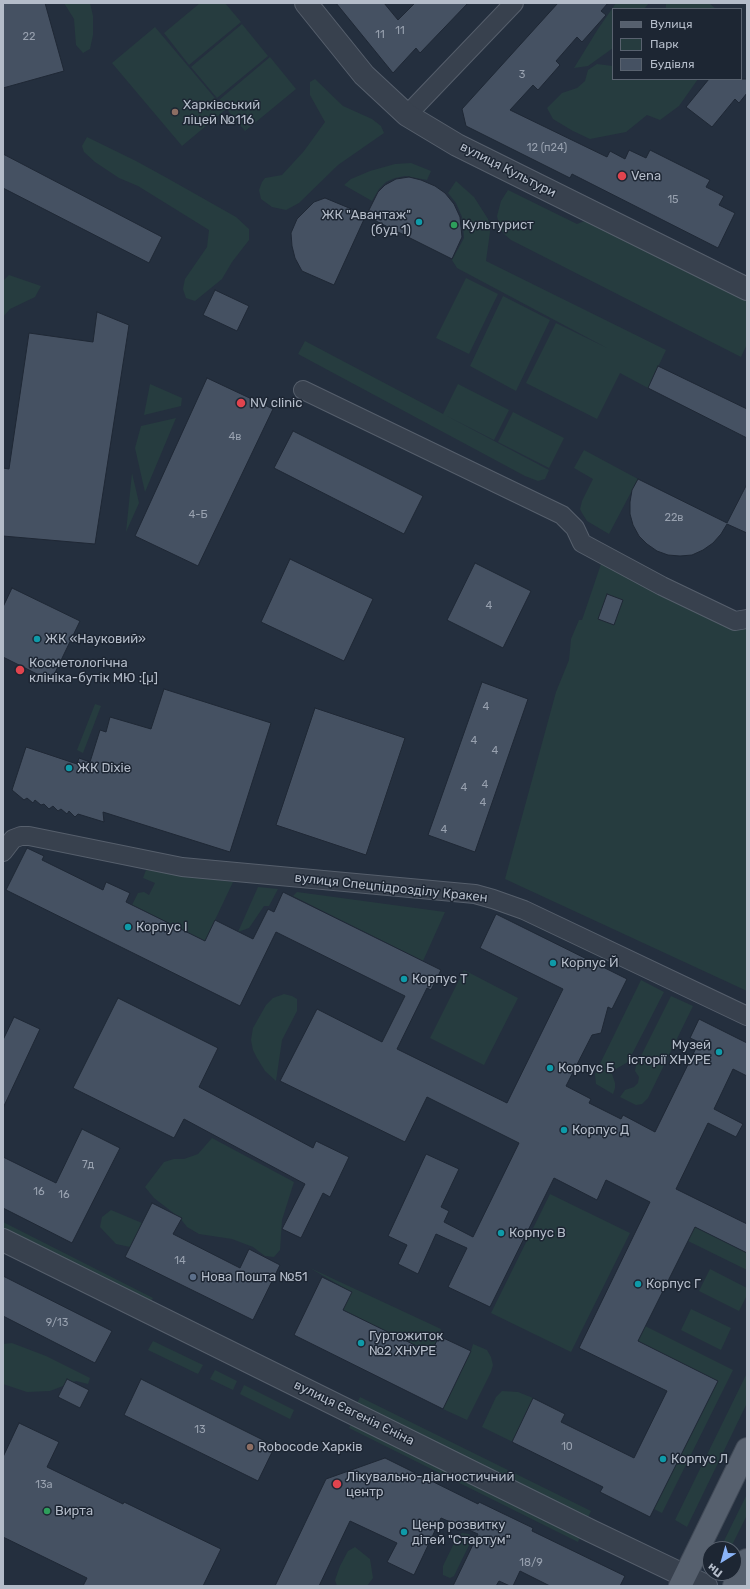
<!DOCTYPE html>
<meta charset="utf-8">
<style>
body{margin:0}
#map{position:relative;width:750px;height:1589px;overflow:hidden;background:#242f3e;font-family:Rubik,sans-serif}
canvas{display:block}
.frame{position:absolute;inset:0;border:4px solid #b4bcc9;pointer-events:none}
.legend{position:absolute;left:612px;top:8px;width:130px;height:72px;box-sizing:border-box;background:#1d2633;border:1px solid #59626f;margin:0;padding:5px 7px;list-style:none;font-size:12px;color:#b4bcc9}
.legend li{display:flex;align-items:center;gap:8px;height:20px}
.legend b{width:20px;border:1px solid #59626f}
.north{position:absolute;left:702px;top:1541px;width:40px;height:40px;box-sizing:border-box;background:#1d2633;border:1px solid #59626f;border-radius:50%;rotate:217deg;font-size:11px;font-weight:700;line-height:16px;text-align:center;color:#b4bcc9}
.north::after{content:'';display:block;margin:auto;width:14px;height:18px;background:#8ab4f8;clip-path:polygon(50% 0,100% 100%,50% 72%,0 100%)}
</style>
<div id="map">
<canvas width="750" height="1589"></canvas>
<div class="frame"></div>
<ul class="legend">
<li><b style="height:5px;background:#56606e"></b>Вулиця</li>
<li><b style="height:11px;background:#263c3f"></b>Парк</li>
<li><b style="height:11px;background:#455162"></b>Будівля</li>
</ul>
<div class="north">Пн</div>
</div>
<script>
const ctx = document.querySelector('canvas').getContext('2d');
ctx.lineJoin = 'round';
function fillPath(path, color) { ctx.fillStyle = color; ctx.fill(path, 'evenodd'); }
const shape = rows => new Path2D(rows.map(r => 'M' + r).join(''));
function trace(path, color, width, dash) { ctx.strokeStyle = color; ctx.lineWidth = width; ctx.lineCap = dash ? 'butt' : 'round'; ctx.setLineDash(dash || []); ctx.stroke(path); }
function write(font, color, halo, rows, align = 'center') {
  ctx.font = font + ' Rubik,sans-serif'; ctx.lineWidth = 3; ctx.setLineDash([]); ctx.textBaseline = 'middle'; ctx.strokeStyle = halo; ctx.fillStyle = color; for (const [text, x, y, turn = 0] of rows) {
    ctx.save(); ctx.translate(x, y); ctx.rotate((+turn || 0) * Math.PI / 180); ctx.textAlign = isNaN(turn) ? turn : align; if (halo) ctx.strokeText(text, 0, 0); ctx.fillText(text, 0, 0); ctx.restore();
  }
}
const green = shape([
 [64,3,90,3,93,16,93,35,90,49,83,53,76,45,74,19],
 [200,3,225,3,241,22,189,65,164,33],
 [616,3,649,3,644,9,613,9,613,48,588,66,574,68,598,29],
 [666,3,709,3,716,9,666,9],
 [242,24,268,56,217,98,191,67],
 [155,27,225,110,182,146,112,63],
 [270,57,296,89,245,131,219,100],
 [597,64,613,66,613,79,698,79,679,106,660,120,647,115,626,132,590,139,573,131,553,119,547,108,562,93,577,88,585,81,588,70],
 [315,79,343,106,372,119,381,126,384,133,338,165,299,203,286,210,272,207,261,199,259,190,262,182,265,178,282,175,304,151,325,122,310,95,310,82],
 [87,137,136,161,167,178,236,217,249,229,249,240,232,262,222,279,195,301,186,298,183,289,185,279,207,247,209,230,138,186,119,178,95,162,84,152,82,146],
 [411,163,431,171,427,180,405,176,395,178,386,182,379,189,372,201,344,185,351,179,370,171,395,164],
 [456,181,474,197,488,219,490,232,486,261,666,350,648,388,620,373,597,419,526,383,556,323,607,348,457,268,452,260,464,238,462,217,456,203,448,193],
 [508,190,577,224,587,220,747,300,747,344,741,357,511,240,504,234,499,225,497,216,501,201],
 [9,275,41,286,35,297,10,309,3,317,3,281],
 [466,278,498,294,469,354,436,338],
 [503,296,550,320,516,391,470,366],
 [305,341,549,470,545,479,538,481,525,476,298,354],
 [150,384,182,398,181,406,144,415],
 [458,384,509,410,494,440,443,414],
 [513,412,564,438,549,468,498,442],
 [176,418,145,492,135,448,141,426],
 [584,450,638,479,609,534,587,521,582,513,580,509,582,501,593,479,574,468],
 [132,473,139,503,126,532],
 [602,561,747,626,747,991,505,879,556,692,569,660,571,639,579,620,582,620],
 [95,704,101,706,83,753,77,750],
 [146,870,233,882,205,941,132,905,138,893,144,892,149,895,155,883,143,878],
 [258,887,278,889,269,906,264,906,249,928,238,932],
 [297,892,445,912,423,961,293,896],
 [464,970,518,998,484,1065,430,1038],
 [641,980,664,992,628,1062,616,1069,612,1067,609,1071,612,1074,615,1083,615,1088,613,1094,596,1084,595,1074],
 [284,994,292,996,297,999,297,1011,282,1040,276,1081,265,1071,257,1058,253,1050,251,1040,253,1028,266,1005,273,998],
 [671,996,693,1006,648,1098,642,1104,636,1105,620,1097,625,1090,634,1087,638,1083,639,1077,635,1071,636,1066],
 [212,1138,294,1182,282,1220,280,1250,274,1257,265,1256,253,1247,232,1239,199,1234,187,1227,180,1218,154,1198,145,1187,164,1162,174,1159,184,1159,198,1154],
 [550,1194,630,1233,571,1352,491,1313],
 [111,1210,142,1223,130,1247,116,1244,100,1227,102,1217],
 [3,1222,153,1298,147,1308,3,1234],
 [691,1225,747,1253,747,1270,688,1241],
 [310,1268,441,1329,439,1336,431,1353,343,1310,351,1292],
 [710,1269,747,1288,747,1295,739,1311,699,1291],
 [691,1309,731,1328,721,1350,681,1330],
 [645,1326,733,1370,662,1513,654,1509,718,1381,638,1341],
 [153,1341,203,1365,198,1374,148,1350],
 [12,1343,46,1356,90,1378,88,1384,76,1381,50,1391,27,1392,3,1384,3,1344],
 [473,1344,487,1350,491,1357,493,1365,491,1372,467,1420,443,1409,471,1351],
 [215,1370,237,1381,233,1390,210,1379],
 [747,1373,747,1403,687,1527,675,1520],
 [244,1385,294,1410,290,1419,240,1394],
 [502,1391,518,1392,533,1398,513,1442,482,1427,496,1397],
 [360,1397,591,1511,585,1523,354,1410],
 [355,1416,583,1530,578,1542,349,1428],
 [747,1494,747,1515,730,1549,720,1549],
 [462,1533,469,1534,472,1539,454,1576,450,1578,443,1575,443,1566,455,1541],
 [355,1547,370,1559,373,1578,367,1586,337,1586,335,1580,340,1566,348,1551]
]);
const building = shape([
 [3,3,45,3,64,71,3,88,3,3],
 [336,3,384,3,398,20,415,3,468,3,420,53,416,48,393,73,336,3],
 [558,3,608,3,601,11,606,15,582,42,577,37,556,61,560,65,538,90,533,85,510,110,607,157,610,151,625,159,629,150,646,158,650,150,710,180,706,187,724,196,719,205,735,213,718,248,572,174,570,178,466,126,462,109,558,3],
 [709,79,747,79,747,93,739,103,735,99,712,127,686,107,709,79],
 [3,154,162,237,149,263,3,188,3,154],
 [409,177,421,180,435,186,445,193,454,204,460,217,462,237,452,259,366,216,378,192,385,185,396,179,409,177],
 [325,198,366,215,334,285,302,271,295,258,292,246,291,233,297,219,314,202,325,198],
 [215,290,249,306,237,331,203,315,215,290],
 [97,312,129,325,95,544,3,536,3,468,9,469,29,333,93,342,97,312],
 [658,366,747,409,747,438,648,388,658,366],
 [207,378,273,409,198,566,135,536,207,378],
 [293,431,423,496,404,534,274,468,293,431],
 [638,479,727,523,747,484,747,533,727,524,721,534,713,543,703,550,692,555,680,556,668,555,657,551,647,544,639,536,633,525,630,514,630,502,632,490,638,479],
 [290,559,373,599,344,661,261,622,290,559],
 [475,563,531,591,503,648,447,620,475,563],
 [12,588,80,621,51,681,3,657,3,607,12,588],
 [607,594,623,600,614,625,598,619,607,594],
 [482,682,528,699,475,852,428,835,482,682],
 [164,689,271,723,230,852,103,812,104,822,78,814,75,817,69,811,67,814,61,809,58,811,53,806,49,809,44,804,41,805,35,800,33,803,27,798,24,800,12,790,26,747,77,764,79,758,90,762,100,730,106,732,110,717,151,729,164,689],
 [315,708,405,738,366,855,276,825,315,708],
 [27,848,44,856,42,860,103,890,106,882,130,893,126,902,205,941,215,920,253,939,268,909,274,912,283,892,441,970,431,990,427,988,397,1049,507,1103,563,989,480,948,496,914,627,979,612,1009,608,1007,601,1033,592,1035,566,1086,591,1099,589,1103,621,1119,623,1115,655,1132,699,1042,690,1038,699,1019,747,1043,747,1076,733,1069,714,1109,743,1124,736,1137,708,1123,676,1189,747,1224,747,1253,695,1227,638,1341,718,1381,650,1517,600,1492,603,1487,512,1442,533,1398,565,1414,561,1422,634,1458,667,1391,579,1348,650,1202,606,1180,597,1200,554,1178,490,1307,448,1287,467,1248,436,1234,418,1274,398,1264,407,1245,388,1236,426,1154,459,1169,441,1207,449,1211,444,1222,473,1237,519,1143,427,1097,405,1142,280,1081,317,1009,382,1042,405,996,276,932,240,1006,6,890,27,848],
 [118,998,218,1048,199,1087,313,1148,316,1141,349,1157,330,1197,323,1193,301,1238,282,1229,305,1184,184,1119,174,1138,73,1088,118,998],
 [14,1017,40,1029,3,1108,3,1040,14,1017],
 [82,1129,120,1148,72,1243,3,1208,3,1157,56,1183,82,1129],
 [152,1203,182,1218,173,1234,240,1268,249,1249,280,1265,253,1320,125,1257,152,1203],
 [3,1276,112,1331,95,1363,3,1316,3,1276],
 [322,1277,352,1292,343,1310,431,1353,439,1336,471,1351,443,1409,294,1335,322,1277],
 [67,1379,89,1390,80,1408,58,1397,67,1379],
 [141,1379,275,1446,258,1481,124,1415,141,1379],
 [19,1423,59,1442,47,1467,123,1504,124,1502,221,1549,203,1586,83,1586,87,1578,3,1537,3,1457,19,1423],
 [385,1458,478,1504,479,1502,533,1528,532,1531,625,1576,620,1586,550,1586,520,1571,513,1586,510,1586,499,1581,496,1586,453,1586,478,1534,441,1518,414,1575,387,1562,397,1543,350,1521,319,1586,275,1586,326,1479,385,1458]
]);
const minor = shape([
 [407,115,514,3],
 [303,390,562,515,575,528,582,543,662,586,735,621,747,619],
 [3,852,13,839,21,836,29,836,182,867,475,894,493,899,524,910,747,1016]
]);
const tertiary = shape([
 [306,3,364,75,407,115,457,145,747,289],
 [3,1240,591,1531,706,1586]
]);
const primary = shape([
 [680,1586,747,1449],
 [734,1586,747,1560]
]);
const markers = [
 [175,112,4,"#8d6e63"],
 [622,176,5,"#e0444e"],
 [419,222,4,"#0f9aa8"],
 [454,225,4,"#2e9e5b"],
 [241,403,5,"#e0444e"],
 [37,639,4,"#0f9aa8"],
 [20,670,5,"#e0444e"],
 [69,768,4,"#0f9aa8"],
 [128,927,4,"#0f9aa8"],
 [553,963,4,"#0f9aa8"],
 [404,979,4,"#0f9aa8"],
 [719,1052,4,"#0f9aa8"],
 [550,1068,4,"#0f9aa8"],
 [564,1130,4,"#0f9aa8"],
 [501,1233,4,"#0f9aa8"],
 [193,1277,4,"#5c6f8a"],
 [638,1284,4,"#0f9aa8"],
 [361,1343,4,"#0f9aa8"],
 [250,1447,4,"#8d6e63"],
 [663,1459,4,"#0f9aa8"],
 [337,1484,5,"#e0444e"],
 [47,1511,4,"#2e9e5b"],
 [404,1532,4,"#0f9aa8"]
];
const numberNames = [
 ["11",400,31],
 ["11",380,35],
 ["22",29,37],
 ["3",522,75],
 ["12 (п24)",547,148],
 ["15",673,200],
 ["4в",235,437],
 ["4-Б",198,515],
 ["22в",674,518],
 ["4",489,606],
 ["4",486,707],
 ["4",474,741],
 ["4",495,751],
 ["4",485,785],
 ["4",464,788],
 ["4",483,803],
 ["4",444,830],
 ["7д",88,1165],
 ["16",39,1192],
 ["16",64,1195],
 ["14",180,1261],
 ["9/13",57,1323],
 ["13",200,1430],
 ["10",567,1447],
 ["13а",44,1485],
 ["18/9",531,1563]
];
const poiNames = [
 ["Харківський",183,105],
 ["ліцей №116",183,120],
 ["Vena",631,176],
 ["ЖК \"Авантаж\"",411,215,"right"],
 ["(буд 1)",411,230,"right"],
 ["Культурист",462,225],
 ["NV clinic",250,403],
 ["ЖК «Науковий»",45,639],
 ["Косметологічна",29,663],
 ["клініка-бутік МЮ :[μ]",29,678],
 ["ЖК Dixie",77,768],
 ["Корпус І",136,927],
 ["Корпус Й",561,963],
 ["Корпус T",412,979],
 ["Музей",711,1045,"right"],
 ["історії ХНУРЕ",711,1060,"right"],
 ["Корпус Б",558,1068],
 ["Корпус Д",572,1130],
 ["Корпус В",509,1233],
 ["Нова Пошта №51",201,1277],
 ["Корпус Г",646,1284],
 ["Гуртожиток",369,1336],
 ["№2 ХНУРЕ",369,1351],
 ["Robocode Харків",258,1447],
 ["Корпус Л",671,1459],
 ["Лікувально-діагностичний",346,1477],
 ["центр",346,1492],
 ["Вирта",55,1511],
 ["Ценр розвитку",412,1525],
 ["дітей \"Стартум\"",412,1540]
];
const streetNames = [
 ["вулиця Культури",508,170,27],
 ["вулиця Спецпідрозділу Кракен",391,888,6],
 ["вулиця Євгенія Єніна",354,1413,26]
];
fillPath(green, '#263c3f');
fillPath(building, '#455162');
trace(building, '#1f2835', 1);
trace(minor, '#565f6c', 20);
trace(tertiary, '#565f6c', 24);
trace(primary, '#414a57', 24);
trace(minor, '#38414e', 18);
trace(tertiary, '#38414e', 22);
trace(primary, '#56606e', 22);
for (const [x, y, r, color] of markers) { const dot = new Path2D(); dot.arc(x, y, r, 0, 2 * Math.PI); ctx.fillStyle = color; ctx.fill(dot); trace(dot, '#1d2633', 1.5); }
write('11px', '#98a1af', null, numberNames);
write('13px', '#b4bcc9', '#1d2633', poiNames, 'left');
write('13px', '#b4bcc9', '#1d2633', streetNames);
</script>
